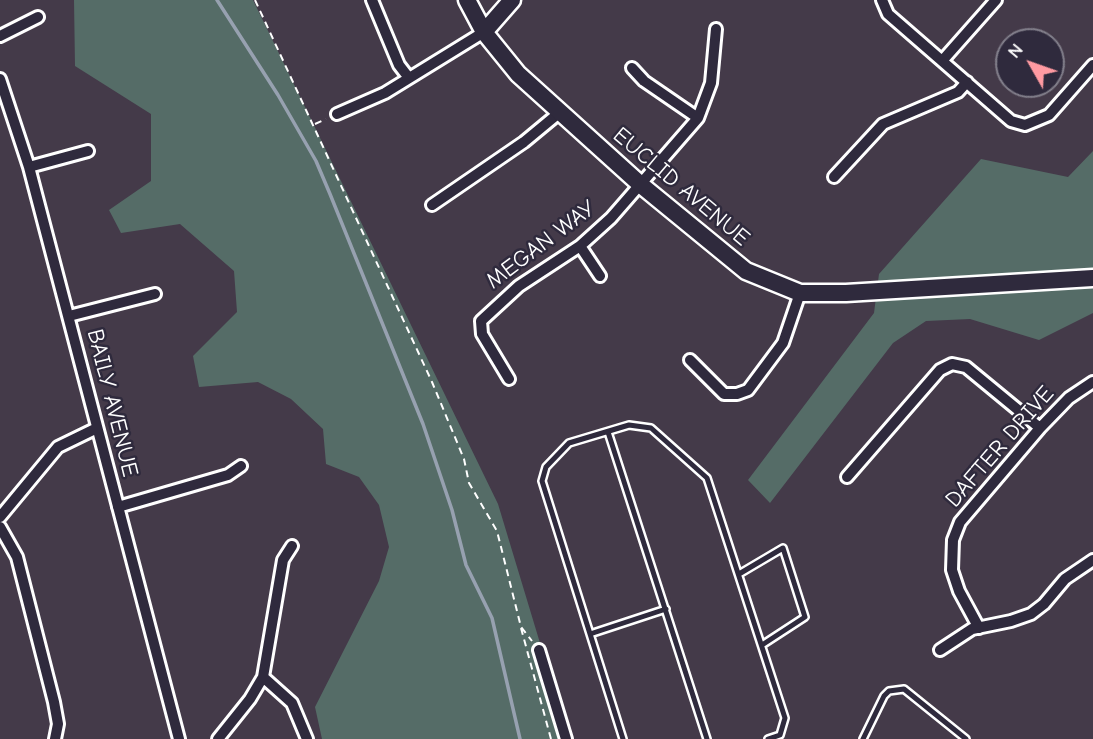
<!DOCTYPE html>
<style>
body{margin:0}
#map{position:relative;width:1093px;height:739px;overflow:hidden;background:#443a49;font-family:"Comic Neue",sans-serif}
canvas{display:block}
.north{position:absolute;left:995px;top:28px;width:70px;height:70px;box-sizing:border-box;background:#2f2a3d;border:2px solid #827f8b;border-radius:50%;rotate:310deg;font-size:19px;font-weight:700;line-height:28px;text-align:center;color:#fff}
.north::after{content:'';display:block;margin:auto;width:24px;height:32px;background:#ff9aa2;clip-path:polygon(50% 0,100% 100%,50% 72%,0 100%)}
</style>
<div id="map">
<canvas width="1093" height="739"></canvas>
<div class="north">N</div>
</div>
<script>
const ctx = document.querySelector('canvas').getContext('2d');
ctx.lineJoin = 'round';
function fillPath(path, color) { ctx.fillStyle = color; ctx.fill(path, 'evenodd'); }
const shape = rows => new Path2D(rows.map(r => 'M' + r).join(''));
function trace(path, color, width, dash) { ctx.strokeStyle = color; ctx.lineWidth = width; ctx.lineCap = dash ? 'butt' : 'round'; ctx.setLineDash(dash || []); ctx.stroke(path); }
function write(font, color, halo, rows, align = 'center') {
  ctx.font = font + ' "Comic Neue",sans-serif'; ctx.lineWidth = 5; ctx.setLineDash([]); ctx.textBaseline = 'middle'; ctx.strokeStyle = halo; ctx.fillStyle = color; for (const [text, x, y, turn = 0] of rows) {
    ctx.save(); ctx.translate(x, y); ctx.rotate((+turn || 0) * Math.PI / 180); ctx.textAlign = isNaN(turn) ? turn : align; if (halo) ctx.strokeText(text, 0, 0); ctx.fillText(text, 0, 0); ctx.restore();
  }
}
const green = shape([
 [74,0,253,0,498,504,569,739,322,739,315,707,379,581,389,547,379,505,359,477,326,464,323,429,291,399,258,382,199,387,193,356,237,312,234,271,180,224,121,233,109,210,151,181,151,114,75,66],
 [1093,151,1093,313,1039,340,970,319,926,321,893,343,770,503,748,480,874,313,879,274,981,159,1068,177]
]);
const stream = shape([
 [217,0,278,95,316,161,330,194,423,424,452,510,466,565,492,618,520,739]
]);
const path = shape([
 [255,0,432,382,464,459,469,483,497,531,521,627,532,641],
 [315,124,326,119],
 [521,628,551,739]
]);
const lane = shape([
 [608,432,707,739],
 [739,574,783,548,805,617,762,645],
 [590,634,666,609],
 [623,739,542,481,546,467,569,443,629,425,651,428,707,478,785,718,780,735,768,739],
 [863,739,884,696,889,691,904,689,966,739]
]);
const street = shape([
 [372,0,399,65,409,78],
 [882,0,888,14,1011,121,1025,125,1049,115,1093,65],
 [0,36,38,17],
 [942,61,996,0],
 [632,68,644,81,698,118],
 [0,79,29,167,179,739],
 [337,114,385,93,484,32],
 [29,167,88,151],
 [834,177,883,124,958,92,967,82],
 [432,205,524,142,559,113],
 [580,246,600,276],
 [69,316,155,294],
 [690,360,724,394,737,394,748,390,783,343,800,293],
 [509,379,482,334,481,321,519,286,580,246,611,218,698,118,711,83,716,29],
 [847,477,940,370,952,364,966,367,1040,428],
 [118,507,228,475,241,466],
 [0,517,58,447,95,429],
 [0,527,17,557,54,702,58,724,55,739],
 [979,628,959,591,952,570,953,540,960,522,1040,428,1069,398,1093,382],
 [539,650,566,739],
 [940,650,972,629,1011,621,1031,614,1044,604,1065,579,1093,560],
 [263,677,292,703,307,739],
 [218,739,250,699,263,677,283,560,292,546]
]);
const secondary = shape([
 [467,0,484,32,518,74,641,185,746,271,800,293,846,293,1093,278],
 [484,32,512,0]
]);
const streetNames = [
 ["EUCLID AVENUE",681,187,40],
 ["MEGAN WAY",541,245,-37],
 ["BAILY AVENUE",112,403,76],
 ["DAFTER DRIVE",1000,447,-49]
];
fillPath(green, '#556c67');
trace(stream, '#97a1b0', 3.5);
trace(lane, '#fff', 10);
trace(street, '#fff', 16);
trace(secondary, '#fff', 21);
trace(path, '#fff', 2, [7, 5]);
trace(lane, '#2f2a3d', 5);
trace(street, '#2f2a3d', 10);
trace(secondary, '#2f2a3d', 16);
write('23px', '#fff', '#2f2a3d', streetNames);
</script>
